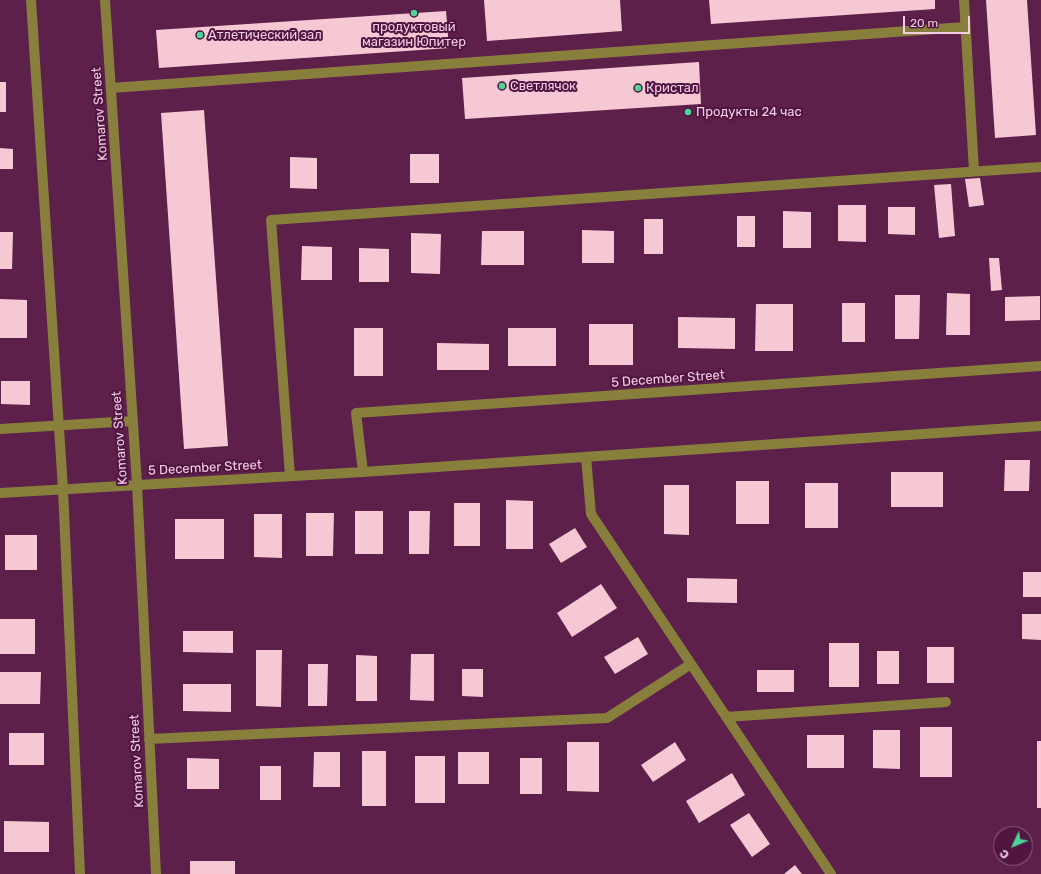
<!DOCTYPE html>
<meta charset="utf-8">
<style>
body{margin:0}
#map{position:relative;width:1041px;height:874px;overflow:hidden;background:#5c204a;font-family:Rubik,sans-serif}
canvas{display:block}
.north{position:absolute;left:993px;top:826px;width:40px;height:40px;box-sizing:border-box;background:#501540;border:1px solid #915f82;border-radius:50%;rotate:226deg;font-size:11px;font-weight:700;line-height:16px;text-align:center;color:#f2cde4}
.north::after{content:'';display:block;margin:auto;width:14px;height:18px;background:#4fd399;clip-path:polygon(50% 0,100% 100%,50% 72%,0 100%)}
.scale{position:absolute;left:903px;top:16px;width:67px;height:18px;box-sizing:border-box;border:2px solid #f2cde4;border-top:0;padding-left:5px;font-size:12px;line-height:14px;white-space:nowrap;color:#f2cde4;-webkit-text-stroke:3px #501540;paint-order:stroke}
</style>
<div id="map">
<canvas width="1041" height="874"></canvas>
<div class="north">С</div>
<div class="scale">20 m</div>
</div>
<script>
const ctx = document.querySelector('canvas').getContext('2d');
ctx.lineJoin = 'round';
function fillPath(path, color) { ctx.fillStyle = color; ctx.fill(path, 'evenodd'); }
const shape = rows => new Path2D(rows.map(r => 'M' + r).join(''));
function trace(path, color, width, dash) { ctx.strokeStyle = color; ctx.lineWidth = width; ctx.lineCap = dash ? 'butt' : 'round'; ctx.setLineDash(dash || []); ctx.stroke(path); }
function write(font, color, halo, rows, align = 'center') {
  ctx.font = font + ' Rubik,sans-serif'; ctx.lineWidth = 4; ctx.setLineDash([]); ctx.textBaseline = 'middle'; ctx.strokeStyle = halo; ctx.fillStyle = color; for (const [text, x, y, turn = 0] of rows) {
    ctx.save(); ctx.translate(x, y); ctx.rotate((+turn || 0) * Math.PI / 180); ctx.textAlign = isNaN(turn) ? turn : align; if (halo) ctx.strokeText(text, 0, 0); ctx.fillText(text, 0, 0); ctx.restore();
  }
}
const building = shape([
 [484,0,620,0,622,31,487,41],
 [709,0,935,0,935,9,711,24],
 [986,0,1027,0,1036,135,995,138],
 [446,11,449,48,159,68,156,30],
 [699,62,701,104,465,119,462,78],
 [0,82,6,82,6,112,0,112],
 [204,110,228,446,184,449,161,113],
 [0,148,13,149,13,169,0,169],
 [410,154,439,154,439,183,410,183],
 [290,157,317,158,317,189,290,188],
 [980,178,984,205,969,207,965,179],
 [951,184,955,236,939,238,934,185],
 [838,205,866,205,866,242,838,241],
 [888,207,915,207,915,235,888,234],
 [783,211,811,212,811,248,783,248],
 [737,216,755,216,755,247,737,247],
 [644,219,663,219,663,254,644,254],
 [582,230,614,231,614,263,582,263],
 [482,231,524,231,524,265,481,265],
 [0,232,13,232,12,269,0,269],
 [411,233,441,234,440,274,411,273],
 [302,246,332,247,332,280,301,280],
 [359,248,389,249,389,282,359,282],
 [989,258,999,258,1002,290,991,291],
 [947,293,970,294,970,335,946,335],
 [895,295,920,295,919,339,895,339],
 [1040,296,1040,320,1005,321,1005,297],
 [0,299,27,300,27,338,0,338],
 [842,303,865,303,865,342,842,342],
 [756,304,793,304,793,351,755,351],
 [678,317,735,318,735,349,678,348],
 [589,324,633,324,633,365,589,365],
 [354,328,383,328,383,376,354,376],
 [508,328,556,328,556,366,508,366],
 [437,343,489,344,489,370,437,370],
 [1,381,30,381,30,405,1,404],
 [1005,460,1030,460,1029,491,1004,491],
 [891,472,943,472,943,507,891,507],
 [736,481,769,481,769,524,736,524],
 [805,483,838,483,838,528,805,528],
 [664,485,689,485,689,535,664,534],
 [506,500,533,501,533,549,506,549],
 [454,503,480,503,480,546,454,546],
 [355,511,383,511,383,554,355,554],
 [409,511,430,511,429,554,409,554],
 [306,513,334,513,333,556,306,556],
 [254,514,282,514,282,558,254,557],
 [175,519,224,519,224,559,175,559],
 [575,528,587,547,561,563,549,544],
 [5,535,37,535,37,570,5,570],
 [1023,572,1041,572,1041,597,1023,597],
 [687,578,737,579,737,603,687,602],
 [601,584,617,608,572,637,557,613],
 [1022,614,1041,614,1041,640,1022,639],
 [0,619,35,619,35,654,0,654],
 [183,631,233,631,233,653,183,652],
 [638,637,648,654,615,674,604,657],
 [829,643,859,643,859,687,829,687],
 [927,647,954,647,954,683,927,683],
 [256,650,282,650,281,707,256,706],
 [877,651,899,651,899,684,877,684],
 [411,654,434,654,434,701,410,700],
 [356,655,377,656,377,701,356,701],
 [308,664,328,664,327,706,308,706],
 [462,669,483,669,483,697,462,696],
 [757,670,794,670,794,692,757,692],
 [0,672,41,672,40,704,0,704],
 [183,684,231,684,231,712,183,711],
 [920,727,952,727,952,777,920,777],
 [873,730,900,730,900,769,873,768],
 [9,733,44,733,44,765,9,765],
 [807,735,844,735,844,768,807,768],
 [1037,741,1041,741,1041,808,1037,808],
 [567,742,599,742,599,792,567,791],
 [675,742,686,760,653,782,641,765],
 [362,751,386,751,386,806,362,806],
 [314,752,340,752,340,787,313,787],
 [458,752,489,752,489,784,458,784],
 [415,756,445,756,445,803,415,803],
 [187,758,219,759,219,789,187,789],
 [520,758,542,758,542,794,520,794],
 [260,766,281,766,281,800,260,800],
 [732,773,745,795,699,823,686,801],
 [749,813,770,844,752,857,730,825],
 [4,821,49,822,49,852,4,852],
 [190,861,235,861,235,874,190,874],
 [795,865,802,874,784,874]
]);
const minor = shape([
 [31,0,63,489,80,874],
 [105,0,137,484,156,874],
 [964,0,974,171],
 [111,88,965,27],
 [0,429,132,421],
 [586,457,591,514,831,874],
 [363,472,356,413,1041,366],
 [290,476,271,220,1041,167],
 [0,493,363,472,1041,426],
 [726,717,946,702],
 [149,739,607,718,691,664]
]);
const markers = [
 [414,13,4,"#4fd399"],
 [200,35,4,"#4fd399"],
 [502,86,4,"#4fd399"],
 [638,88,4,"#4fd399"],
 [688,112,4,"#4fd399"]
];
const poiNames = [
 ["продуктовый",414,27,"center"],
 ["магазин Юпитер",414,42,"center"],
 ["Атлетический зал",208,35],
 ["Светлячок",510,86],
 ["Кристал",646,88],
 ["Продукты 24 час",696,112]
];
const streetNames = [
 ["Komarov Street",100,114,-94],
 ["5 December Street",668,379,-4],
 ["Komarov Street",120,438,-94],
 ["5 December Street",205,468,-3],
 ["Komarov Street",137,761,-93]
];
fillPath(building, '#f5c8d4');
trace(minor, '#897f3d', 10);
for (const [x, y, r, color] of markers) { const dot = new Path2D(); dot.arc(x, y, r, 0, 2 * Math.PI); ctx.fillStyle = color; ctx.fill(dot); trace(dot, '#501540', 1.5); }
write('13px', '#f2cde4', '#501540', poiNames, 'left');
write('13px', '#f2cde4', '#501540', streetNames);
</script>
